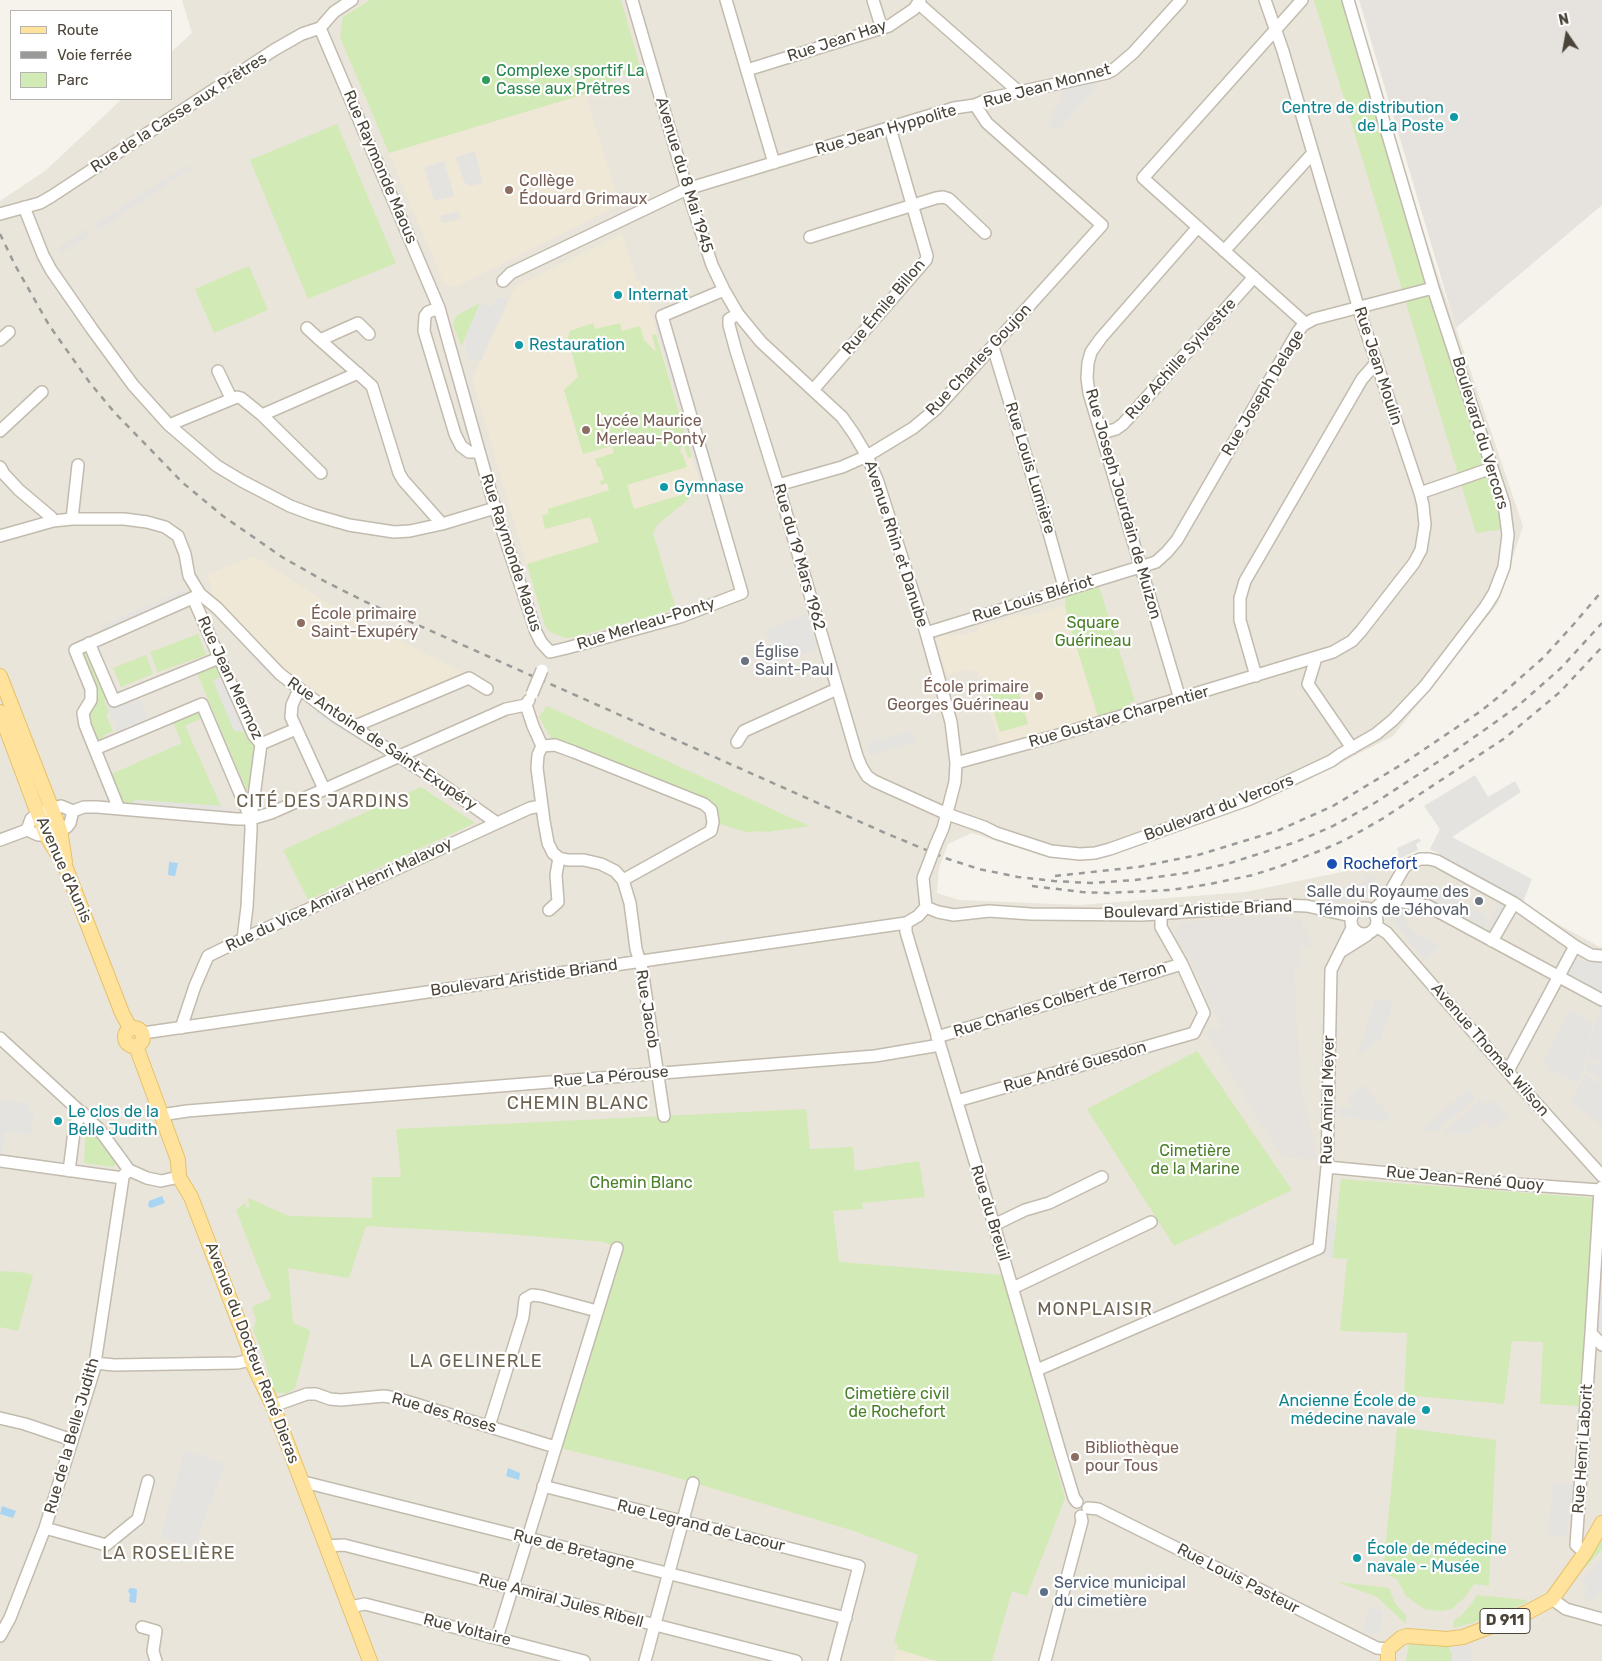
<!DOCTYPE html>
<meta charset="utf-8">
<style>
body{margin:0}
#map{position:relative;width:1602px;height:1661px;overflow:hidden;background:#f6f3ec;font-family:Rubik,sans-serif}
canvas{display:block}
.legend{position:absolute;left:10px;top:10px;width:162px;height:90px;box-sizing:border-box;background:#fff;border:1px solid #b7b4b0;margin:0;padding:6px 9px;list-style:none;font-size:15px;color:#4b4439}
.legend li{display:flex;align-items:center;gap:10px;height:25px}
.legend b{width:25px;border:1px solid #b7b4b0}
.north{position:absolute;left:1542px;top:10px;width:50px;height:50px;-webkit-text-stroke:4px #fff;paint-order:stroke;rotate:348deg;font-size:14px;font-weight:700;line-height:20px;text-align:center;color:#4b4439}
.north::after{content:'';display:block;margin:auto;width:18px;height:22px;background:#4b4439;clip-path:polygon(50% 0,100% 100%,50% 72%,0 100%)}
</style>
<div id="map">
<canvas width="1602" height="1661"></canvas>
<ul class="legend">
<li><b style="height:6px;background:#ffe39c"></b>Route</li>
<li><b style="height:6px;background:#9a9a9a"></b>Voie ferrée</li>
<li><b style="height:14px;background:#d2eab5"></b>Parc</li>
</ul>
<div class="north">N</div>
</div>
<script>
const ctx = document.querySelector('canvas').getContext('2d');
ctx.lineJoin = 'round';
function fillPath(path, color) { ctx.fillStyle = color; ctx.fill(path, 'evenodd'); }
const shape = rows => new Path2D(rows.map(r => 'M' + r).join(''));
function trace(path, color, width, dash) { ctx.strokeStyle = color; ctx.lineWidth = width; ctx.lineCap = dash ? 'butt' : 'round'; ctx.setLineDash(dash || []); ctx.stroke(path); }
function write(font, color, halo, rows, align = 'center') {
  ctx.font = font + ' Rubik,sans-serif'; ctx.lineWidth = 4.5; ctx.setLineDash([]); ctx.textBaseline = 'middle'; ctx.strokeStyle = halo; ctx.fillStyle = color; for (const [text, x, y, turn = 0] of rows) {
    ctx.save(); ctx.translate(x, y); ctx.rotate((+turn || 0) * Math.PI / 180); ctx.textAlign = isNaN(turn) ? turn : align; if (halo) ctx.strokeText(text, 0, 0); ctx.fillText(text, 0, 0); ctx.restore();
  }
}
const residential = shape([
 [182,0,1345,0,1523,526,1498,603,1393,736,1298,785,1097,860,1044,856,972,833,948,844,939,868,937,893,959,900,1080,905,1245,892,1419,856,1436,858,1600,947,1602,947,1602,1661,0,1661,0,201,45,171,122,99,171,99,171,52,192,33]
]);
const industrial = shape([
 [1359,0,1602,0,1602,205,1456,328],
 [1280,915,1301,920,1302,924,1314,948,1311,949,1311,945,1300,947,1301,968,1294,968,1301,1092,1318,1160,1282,1157,1205,1031,1213,1027,1214,1031,1221,1027,1188,955,1174,935,1179,922]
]);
const education = shape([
 [585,94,620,205,456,287,443,282,389,153],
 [622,234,637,280,642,285,651,312,702,490,693,494,684,503,657,525,653,533,676,609,575,637,565,638,550,632,545,626,473,383,473,377,513,291,518,285],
 [254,556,334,607,466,674,362,719,352,718,288,674,215,601,211,592,212,587,207,575],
 [1065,605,1070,626,1098,716,1000,745,978,672,966,670,947,675,935,634,948,631,950,637,960,634,961,636,979,630,979,627,1022,614,1023,617],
 [897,1649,914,1654,937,1661,893,1661]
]);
const green = shape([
 [370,0,621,0,640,67,585,94,389,153,340,37,343,17],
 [1314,0,1343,0,1504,529,1476,533],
 [337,124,396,263,308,299,250,160],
 [249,266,268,310,214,333,195,289],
 [480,303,462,345,461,345,453,325,456,316],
 [593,323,595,329,620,323,622,331,640,326,644,340,656,352,652,335,656,334,692,457,688,458,683,443,679,454,682,452,687,467,627,485,634,509,702,489,693,494,684,503,657,525,653,533,676,609,575,637,565,638,550,632,545,626,527,564,599,542,590,517,545,529,542,515,548,514,548,509,609,490,607,483,601,485,600,481,604,480,600,467,597,467,595,459,614,453,612,446,583,454,564,390,578,377,568,337,570,331],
 [1099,586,1135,701,1130,703,1130,706,1098,716,1070,626,1065,605,1066,596],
 [198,634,206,655,158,672,150,652],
 [86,649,110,698,105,701,109,712,106,715,113,731,104,735,100,742,96,741,86,718,90,708,79,652],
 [146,655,153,674,121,687,113,668],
 [216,665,221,677,213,680,234,731,245,732,256,751,249,797,197,673],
 [1015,681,1028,724,1000,732,987,690],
 [547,706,809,826,768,832,758,831,746,832,713,822,711,810,555,745,539,717],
 [197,710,202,718,185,726,221,806,135,800,133,806,121,804,109,775,182,743,172,720],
 [421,787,475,823,308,900,283,850],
 [1197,1051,1292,1190,1174,1246,1087,1109],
 [806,1109,810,1149,853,1147,855,1171,919,1161,925,1197,862,1203,863,1209,833,1211,839,1262,1002,1275,1065,1498,1027,1596,1012,1591,992,1661,937,1661,897,1649,898,1644,894,1643,918,1555,854,1531,658,1472,560,1448,617,1248,604,1242,493,1233,366,1226,349,1278,288,1268,293,1323,310,1330,310,1333,295,1388,287,1393,277,1393,273,1390,264,1357,253,1330,256,1320,252,1307,270,1299,271,1295,266,1287,236,1210,245,1203,247,1208,249,1207,248,1198,289,1216,372,1218,372,1177,401,1177,396,1129],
 [86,1125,98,1134,116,1163,113,1167,84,1163],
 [1341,1179,1594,1198,1580,1406,1540,1404,1543,1342,1512,1341,1504,1404,1404,1395,1407,1333,1340,1331,1347,1259,1332,1258],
 [3,1271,28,1273,33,1276,18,1331,0,1327,0,1273],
 [1397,1427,1496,1440,1489,1586,1474,1584,1466,1596,1452,1609,1441,1611,1424,1609,1406,1596,1397,1579,1383,1573],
 [1602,1536,1602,1549,1584,1569],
 [1337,1582,1389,1588,1395,1603,1406,1616,1406,1624,1377,1597],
 [1477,1595,1527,1600,1526,1603,1472,1623,1453,1628,1454,1620,1461,1616,1472,1603],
 [1409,1644,1448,1647,1452,1652,1452,1661,1406,1661]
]);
const parking = shape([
 [1097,75,1097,86,1056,132,1048,124,1055,116,1051,113,1062,100,1060,83],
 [475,151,483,183,471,186,464,182,456,157],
 [444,161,454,196,434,201,424,167],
 [187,165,192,168,98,230,96,223],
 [459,211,461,219,442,223,440,216],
 [87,229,91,234,61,254,59,247],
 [496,298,509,298,481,360,468,359,465,339,480,303,491,308],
 [664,323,711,485,702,489,655,325],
 [184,590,193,598,100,638,102,625],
 [806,613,817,649,779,664,765,631],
 [253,646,283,677,275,681,247,653],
 [227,675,251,730,234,731,213,680],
 [137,691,147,719,119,733,104,700],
 [321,705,363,733,357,739,315,714],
 [913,731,916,742,870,755,867,743],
 [1475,775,1488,797,1515,781,1521,792,1452,837,1532,879,1523,902,1430,849,1440,829,1424,806],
 [135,800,221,806,231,809,237,819,130,812],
 [1419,838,1421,841,1416,844,1418,850,1390,863,1388,859,1399,854,1397,848],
 [1375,855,1379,864,1365,870,1361,862],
 [1368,875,1375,878,1369,889,1359,897,1351,902,1337,903,1324,901,1328,892,1341,894,1339,889,1356,882,1360,887],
 [1439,889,1483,913,1482,915,1489,919,1484,928,1433,901],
 [1500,902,1506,905,1492,933,1485,930],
 [1391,907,1397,909,1414,932,1441,946,1424,960,1388,915],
 [1575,959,1602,963,1602,993,1567,974],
 [1375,1000,1394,1001,1381,1039,1357,1056],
 [1569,1010,1593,1022,1583,1071,1577,1083,1548,1069,1550,1066,1543,1063],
 [1600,1010,1602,1011,1602,1062,1587,1060,1591,1039],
 [1587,1062,1602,1064,1602,1083,1598,1078,1585,1069],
 [1585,1074,1602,1086,1602,1126,1571,1102],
 [1363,1085,1392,1118,1379,1122,1338,1116,1339,1107,1354,1108,1347,1099],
 [1469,1089,1476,1098,1436,1131,1421,1130],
 [1494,1099,1508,1116,1492,1129,1484,1121,1469,1134,1442,1133,1481,1100,1486,1105],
 [0,1100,28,1103,27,1110,34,1111,31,1135,5,1132,2,1155,0,1155],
 [1322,1220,1337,1221,1332,1258,1318,1256],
 [1600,1288,1602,1290,1602,1339,1596,1332],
 [1585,1342,1576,1521,1570,1518],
 [184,1450,225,1464,193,1549,161,1538],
 [1553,1482,1572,1484,1567,1537,1548,1535],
 [1602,1559,1602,1591,1592,1601,1582,1596,1587,1585,1582,1579],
 [1370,1608,1379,1609,1383,1612,1379,1633,1362,1634,1366,1617],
 [1472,1645,1472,1661,1452,1661,1452,1652,1448,1647]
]);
const water = shape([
 [169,862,178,863,175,876,168,875],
 [162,1196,165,1203,151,1208,148,1206,149,1201],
 [508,1468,520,1473,519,1480,506,1476],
 [2,1506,16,1511,13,1518,0,1514],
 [130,1588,137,1589,136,1603,129,1602,130,1594,128,1591]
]);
const minor = shape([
 [632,0,687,189,712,265,724,290,738,314,761,342,842,417,854,434,867,456,878,482,926,633,951,722,956,763,955,782,943,828,936,844],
 [726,0,774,163],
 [873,0,882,29],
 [1302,0,1143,178,1305,323],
 [918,3,1019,92],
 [320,28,439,308,495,508,536,632,541,642,550,652],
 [747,70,889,26,914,9,920,0],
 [975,105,991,98,1107,73,1113,70,1133,53,1181,0],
 [24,207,43,255,51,270,92,329,133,385,169,425,217,466,242,481,290,506,314,515,349,525,394,532,410,531,442,524,495,508],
 [0,214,40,203,52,196,274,50,302,34,320,28,334,12,352,0],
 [810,237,936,198,943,197,949,199,985,233],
 [1224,251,1313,153],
 [503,281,511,273,687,189,954,108,975,105,987,123,1102,225,936,409,913,428,867,456,842,467,778,485],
 [439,308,428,312,425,316,424,331,455,434,461,446,469,452,479,452],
 [738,314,729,319,729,325,736,351,778,485,857,756,861,766,867,776,874,781,947,814,984,827,996,833,1051,851,1080,854,1095,853,1110,849,1250,799,1331,761,1341,754,1376,734,1393,720,1425,686,1486,606,1494,593,1504,567,1508,535,1504,504,1433,288,1348,0],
 [307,328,320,340],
 [369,334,358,323,320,340,372,386,399,473,403,480,442,524],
 [0,340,9,332],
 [993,347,1046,522,1065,590],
 [218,371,231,398],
 [813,390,926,260,927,256,890,128],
 [262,415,321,473],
 [169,425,237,397,241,398,262,415,358,373],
 [0,431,42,392],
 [1102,433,1116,429,1123,424,1254,277],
 [0,467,4,474,19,490,51,517,53,521],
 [1420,493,1492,468],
 [72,519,78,465],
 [0,536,53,521,72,519,124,519,147,522,165,527,178,536,185,554,189,576,200,594,217,608,280,674,334,715,430,776,497,823],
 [193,598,254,736,261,744,251,819,251,830,247,907,243,939],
 [926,633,1156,562,1167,552,1177,540,1297,333,1303,325,1314,319,1433,288],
 [89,643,114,701,219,658],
 [550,652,567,648,680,617,742,593,662,316,724,290],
 [1316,658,1308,684,1352,748],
 [1256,676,1240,620,1240,598,1245,581,1362,379,1377,362],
 [300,690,296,696,292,705,291,717,324,789],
 [1180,699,1089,393,1087,378,1088,363,1091,352,1101,338,1198,227],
 [529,700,526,705,533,726,542,746],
 [353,727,469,678,487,689],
 [737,742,744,731,837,689],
 [261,744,296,729],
 [542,746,538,755,537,768,544,821,548,843,553,853,559,858,568,860,584,860,601,864,615,871,623,880,630,903,636,949,642,969,664,1116],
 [542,746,555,745,574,752,704,804,711,810,713,822,711,831,623,880],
 [95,749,202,704,250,817],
 [956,763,1055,736,1333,652,1352,641,1361,631,1414,563,1421,550,1425,525,1423,505,1420,493,1360,313,1283,51,1265,0],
 [119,809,85,725,83,713,91,700,91,689,75,650,199,595],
 [73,811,84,807,97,807,237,819,251,819,271,813,506,709,526,705],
 [0,840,27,830,38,835,46,835,60,830,67,827,70,823,73,811,61,806,38,813,31,819,27,830],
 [1386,899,1428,906,1602,1000],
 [926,907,938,912,954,915,989,911,1031,914,1142,915,1283,905,1307,906,1351,916],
 [926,907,923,878,928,865],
 '1351 921a13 13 0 1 1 26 0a13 13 0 1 1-26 0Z',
 [549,910,558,902,556,875,559,858],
 [1372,911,1386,899,1405,866,1420,859,1429,859,1437,861,1514,903,1575,946,1591,955,1602,956],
 [906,923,906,932,994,1225,1060,1452,1074,1498,1077,1502],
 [1376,926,1387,933,1516,1081,1602,1176],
 [1352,928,1340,952,1367,935],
 [1492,941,1514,903],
 [181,1028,195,986,208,956,243,939,519,813,530,808,541,806],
 [143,1033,906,923,918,916,926,907],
 [937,1037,1182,964],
 [0,1038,99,1129,129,1170,147,1178,161,1181,179,1177],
 [1508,1071,1575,946],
 [957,1101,1194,1033,1204,1013,1182,964,1161,927,1161,914],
 [161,1115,187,1111,875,1056,940,1045],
 [0,1161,123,1178],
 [1327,1167,1472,1181,1600,1190,1602,1187],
 [69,1171,75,1124,83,1113],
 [994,1225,1025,1210,1049,1203,1102,1177],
 [1013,1288,1151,1222],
 [1591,1333,1602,1345],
 [95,1363,114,1365,237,1363,251,1360],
 [1037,1370,1319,1248,1327,1167,1331,970,1340,952],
 [273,1406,307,1394,316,1394,330,1399,341,1400,384,1396,396,1398,555,1447],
 [0,1418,25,1424,72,1440],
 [489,1426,523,1317,525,1299,532,1295,541,1296,597,1311],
 [302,1483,308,1483,846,1618],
 [543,1486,859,1566,834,1661],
 [1088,1508,1098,1509,1377,1648,1388,1649],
 [45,1528,106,1545,138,1519,148,1481],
 [326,1546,344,1545,796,1661],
 [1585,1553,1576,1545,1591,1333,1600,1190],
 [1552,1599,1566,1609,1602,1619],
 [350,1607,365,1604,584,1661],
 [142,1627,156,1631,153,1651,156,1661],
 [0,1636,10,1618,45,1528,94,1370,123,1178,123,1176,129,1170],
 [497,1638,617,1248],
 [645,1661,693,1483],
 [1045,1661,1082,1521,1081,1516]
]);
const major = shape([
 [0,676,60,830,65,862],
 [0,712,46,835,65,866,122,1013,130,1028],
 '125 1037a9 9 0 1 1 18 0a9 9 0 1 1-18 0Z',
 [136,1046,178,1160,179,1177,191,1197,248,1346,251,1360,273,1406,370,1661],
 [1388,1661,1388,1649,1401,1638,1407,1636,1447,1639,1463,1637,1528,1612,1552,1599,1585,1553,1602,1523]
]);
const rail = shape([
 [0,234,15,265,49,325,90,383,115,413,183,483,223,516,282,557,326,582,366,602,883,832,948,859,979,869,1018,877,1054,881,1091,883,1135,880,1186,873,1227,864,1296,842,1333,826,1373,804,1453,752,1500,719,1519,705,1561,668,1602,623],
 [1055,876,1138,867,1198,855,1277,831,1333,806,1404,763,1481,711,1502,694,1544,657,1573,625,1602,591],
 [1032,886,1082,892,1107,893,1171,890,1210,884,1253,875,1281,866,1327,848,1345,840,1382,819,1505,738,1560,692,1602,647]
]);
const minorBridge = shape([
 [532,694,542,670],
 [928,865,936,844]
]);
const markers = [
 [486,80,5,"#2e9e5b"],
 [1454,117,5,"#0f9aa8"],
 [509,190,5,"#8d6e63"],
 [618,295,5,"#0f9aa8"],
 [519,345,5,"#0f9aa8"],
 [586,430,5,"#8d6e63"],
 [664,487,5,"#0f9aa8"],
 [301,623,5,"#8d6e63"],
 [745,661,5,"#6b7280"],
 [1039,696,5,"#8d6e63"],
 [1332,864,6,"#1a4fb4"],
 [1479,901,5,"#6b7280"],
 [58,1121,5,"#0f9aa8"],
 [1426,1410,5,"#0f9aa8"],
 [1075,1457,5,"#8d6e63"],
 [1357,1558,5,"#0f9aa8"],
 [1044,1592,5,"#5c6f8a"]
];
const shields = [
 [1505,1621,50]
];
const shieldNames = [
 ["D 911",1505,1621]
];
const streetNames = [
 ["Rue Jean Hay",837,41,-18],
 ["Rue Jean Monnet",1047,86,-15],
 ["Rue de la Casse aux Prêtres",179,113,-33],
 ["Rue Jean Hyppolite",886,130,-16],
 ["Rue Raymonde Maous",380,167,67],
 ["Avenue du 8 Mai 1945",684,175,73],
 ["Rue Émile Billon",884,307,-50],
 ["Rue Achille Sylvestre",1181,359,-48],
 ["Rue Charles Goujon",979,360,-47],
 ["Rue Jean Moulin",1378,366,72],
 ["Rue Joseph Delage",1263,393,-59],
 ["Boulevard du Vercors",1480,433,73],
 ["Rue Louis Lumière",1030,468,73],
 ["Rue Joseph Jourdain de Muizon",1123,504,74],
 ["Avenue Rhin et Danube",896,544,72],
 ["Rue Raymonde Maous",511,553,72],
 ["Rue du 19 Mars 1962",799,557,74],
 ["Rue Louis Blériot",1033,599,-17],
 ["Rue Merleau-Ponty",646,624,-17],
 ["Rue Jean Mermoz",230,678,65],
 ["Rue Gustave Charpentier",1119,717,-16],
 ["Rue Antoine de Saint-Exupéry",382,744,34],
 ["Boulevard du Vercors",1219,808,-21],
 ["Avenue d'Aunis",64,870,66],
 ["Rue du Vice Amiral Henri Malavoy",339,895,-25],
 ["Boulevard Aristide Briand",1198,910,-2],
 ["Boulevard Aristide Briand",524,978,-8],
 ["Rue Charles Colbert de Terron",1060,1000,-17],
 ["Rue Jacob",647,1009,81],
 ["Avenue Thomas Wilson",1490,1050,49],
 ["Rue André Guesdon",1075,1067,-16],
 ["Rue La Pérouse",611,1077,-5],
 ["Rue Amiral Meyer",1328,1100,-89],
 ["Rue Jean-René Quoy",1465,1179,5],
 ["Rue du Breuil",990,1213,73],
 ["Avenue du Docteur René Dieras",252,1353,69],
 ["Rue des Roses",444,1413,16],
 ["Rue de la Belle Judith",72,1436,-74],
 ["Rue Henri Laborit",1583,1449,-86],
 ["Rue Legrand de Lacour",701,1526,14],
 ["Rue de Bretagne",574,1550,14],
 ["Rue Louis Pasteur",1238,1579,27],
 ["Rue Amiral Jules Ribell",561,1601,15],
 ["Rue Voltaire",467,1630,14]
];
const leisureNames = [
 ["Complexe sportif La",496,71],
 ["Casse aux Prêtres",496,89]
];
const cultureNames = [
 ["Centre de distribution",1444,108,"right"],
 ["de La Poste",1444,126,"right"],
 ["Internat",628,295],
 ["Restauration",529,345],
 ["Gymnase",674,487],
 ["Le clos de la",68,1112],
 ["Belle Judith",68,1130],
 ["Ancienne École de",1416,1401,"right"],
 ["médecine navale",1416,1419,"right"],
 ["École de médecine",1367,1549],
 ["navale - Musée",1367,1567]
];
const educationNames = [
 ["Collège",519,181],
 ["Édouard Grimaux",519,199],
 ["Lycée Maurice",596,421],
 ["Merleau-Ponty",596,439],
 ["École primaire",311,614],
 ["Saint-Exupéry",311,632],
 ["École primaire",1029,687,"right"],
 ["Georges Guérineau",1029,705,"right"],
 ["Bibliothèque",1085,1448],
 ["pour Tous",1085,1466]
];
const parkNames = [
 ["Square",1093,623],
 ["Guérineau",1093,641],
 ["Cimetière",1195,1151],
 ["de la Marine",1195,1169],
 ["Chemin Blanc",641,1183],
 ["Cimetière civil",897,1394],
 ["de Rochefort",897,1412]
];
const worshipNames = [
 ["Église",755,652],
 ["Saint-Paul",755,670],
 ["Salle du Royaume des",1469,892,"right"],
 ["Témoins de Jéhovah",1469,910,"right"]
];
const transitNames = [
 ["Rochefort",1343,864]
];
const serviceNames = [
 ["Service municipal",1054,1583],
 ["du cimetière",1054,1601]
];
const neighbourhoodNames = [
 ["CITÉ DES JARDINS",323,802],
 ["CHEMIN BLANC",578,1104],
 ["MONPLAISIR",1095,1310],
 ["LA GELINERLE",476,1362],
 ["LA ROSELIÈRE",169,1554]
];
fillPath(residential, '#eae5da');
fillPath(industrial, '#e6e2dd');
fillPath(education, '#efe8d6');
fillPath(green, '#d2eab5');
fillPath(parking, '#e5e3e0');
fillPath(water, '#a9d4f2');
trace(minor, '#c2bbae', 14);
trace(major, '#e6c16a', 16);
trace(minor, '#fff', 11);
trace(major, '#ffe39c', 14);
trace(rail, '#9a9a9a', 2.5, [6, 6]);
trace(minorBridge, '#c2bbae', 14, []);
trace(minorBridge, '#fff', 11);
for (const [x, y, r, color] of markers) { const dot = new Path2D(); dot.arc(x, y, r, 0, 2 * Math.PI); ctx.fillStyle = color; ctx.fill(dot); trace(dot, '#fff', 2); }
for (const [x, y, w] of shields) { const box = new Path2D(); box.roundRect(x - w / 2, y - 12.5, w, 25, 4); ctx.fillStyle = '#fff'; ctx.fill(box); trace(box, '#4b4439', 1); }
write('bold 15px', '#4b4439', null, shieldNames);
write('16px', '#4b4439', '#fff', streetNames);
write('16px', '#27864d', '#fff', leisureNames, 'left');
write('16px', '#0d838f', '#fff', cultureNames, 'left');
write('16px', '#785e54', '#fff', educationNames, 'left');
write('16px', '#4a7f2a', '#fff', parkNames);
write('16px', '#5b616d', '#fff', worshipNames, 'left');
write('16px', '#164399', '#fff', transitNames, 'left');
write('16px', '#4e5e75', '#fff', serviceNames, 'left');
ctx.letterSpacing = '1px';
write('18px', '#6e6250', '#fff', neighbourhoodNames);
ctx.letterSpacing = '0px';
</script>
